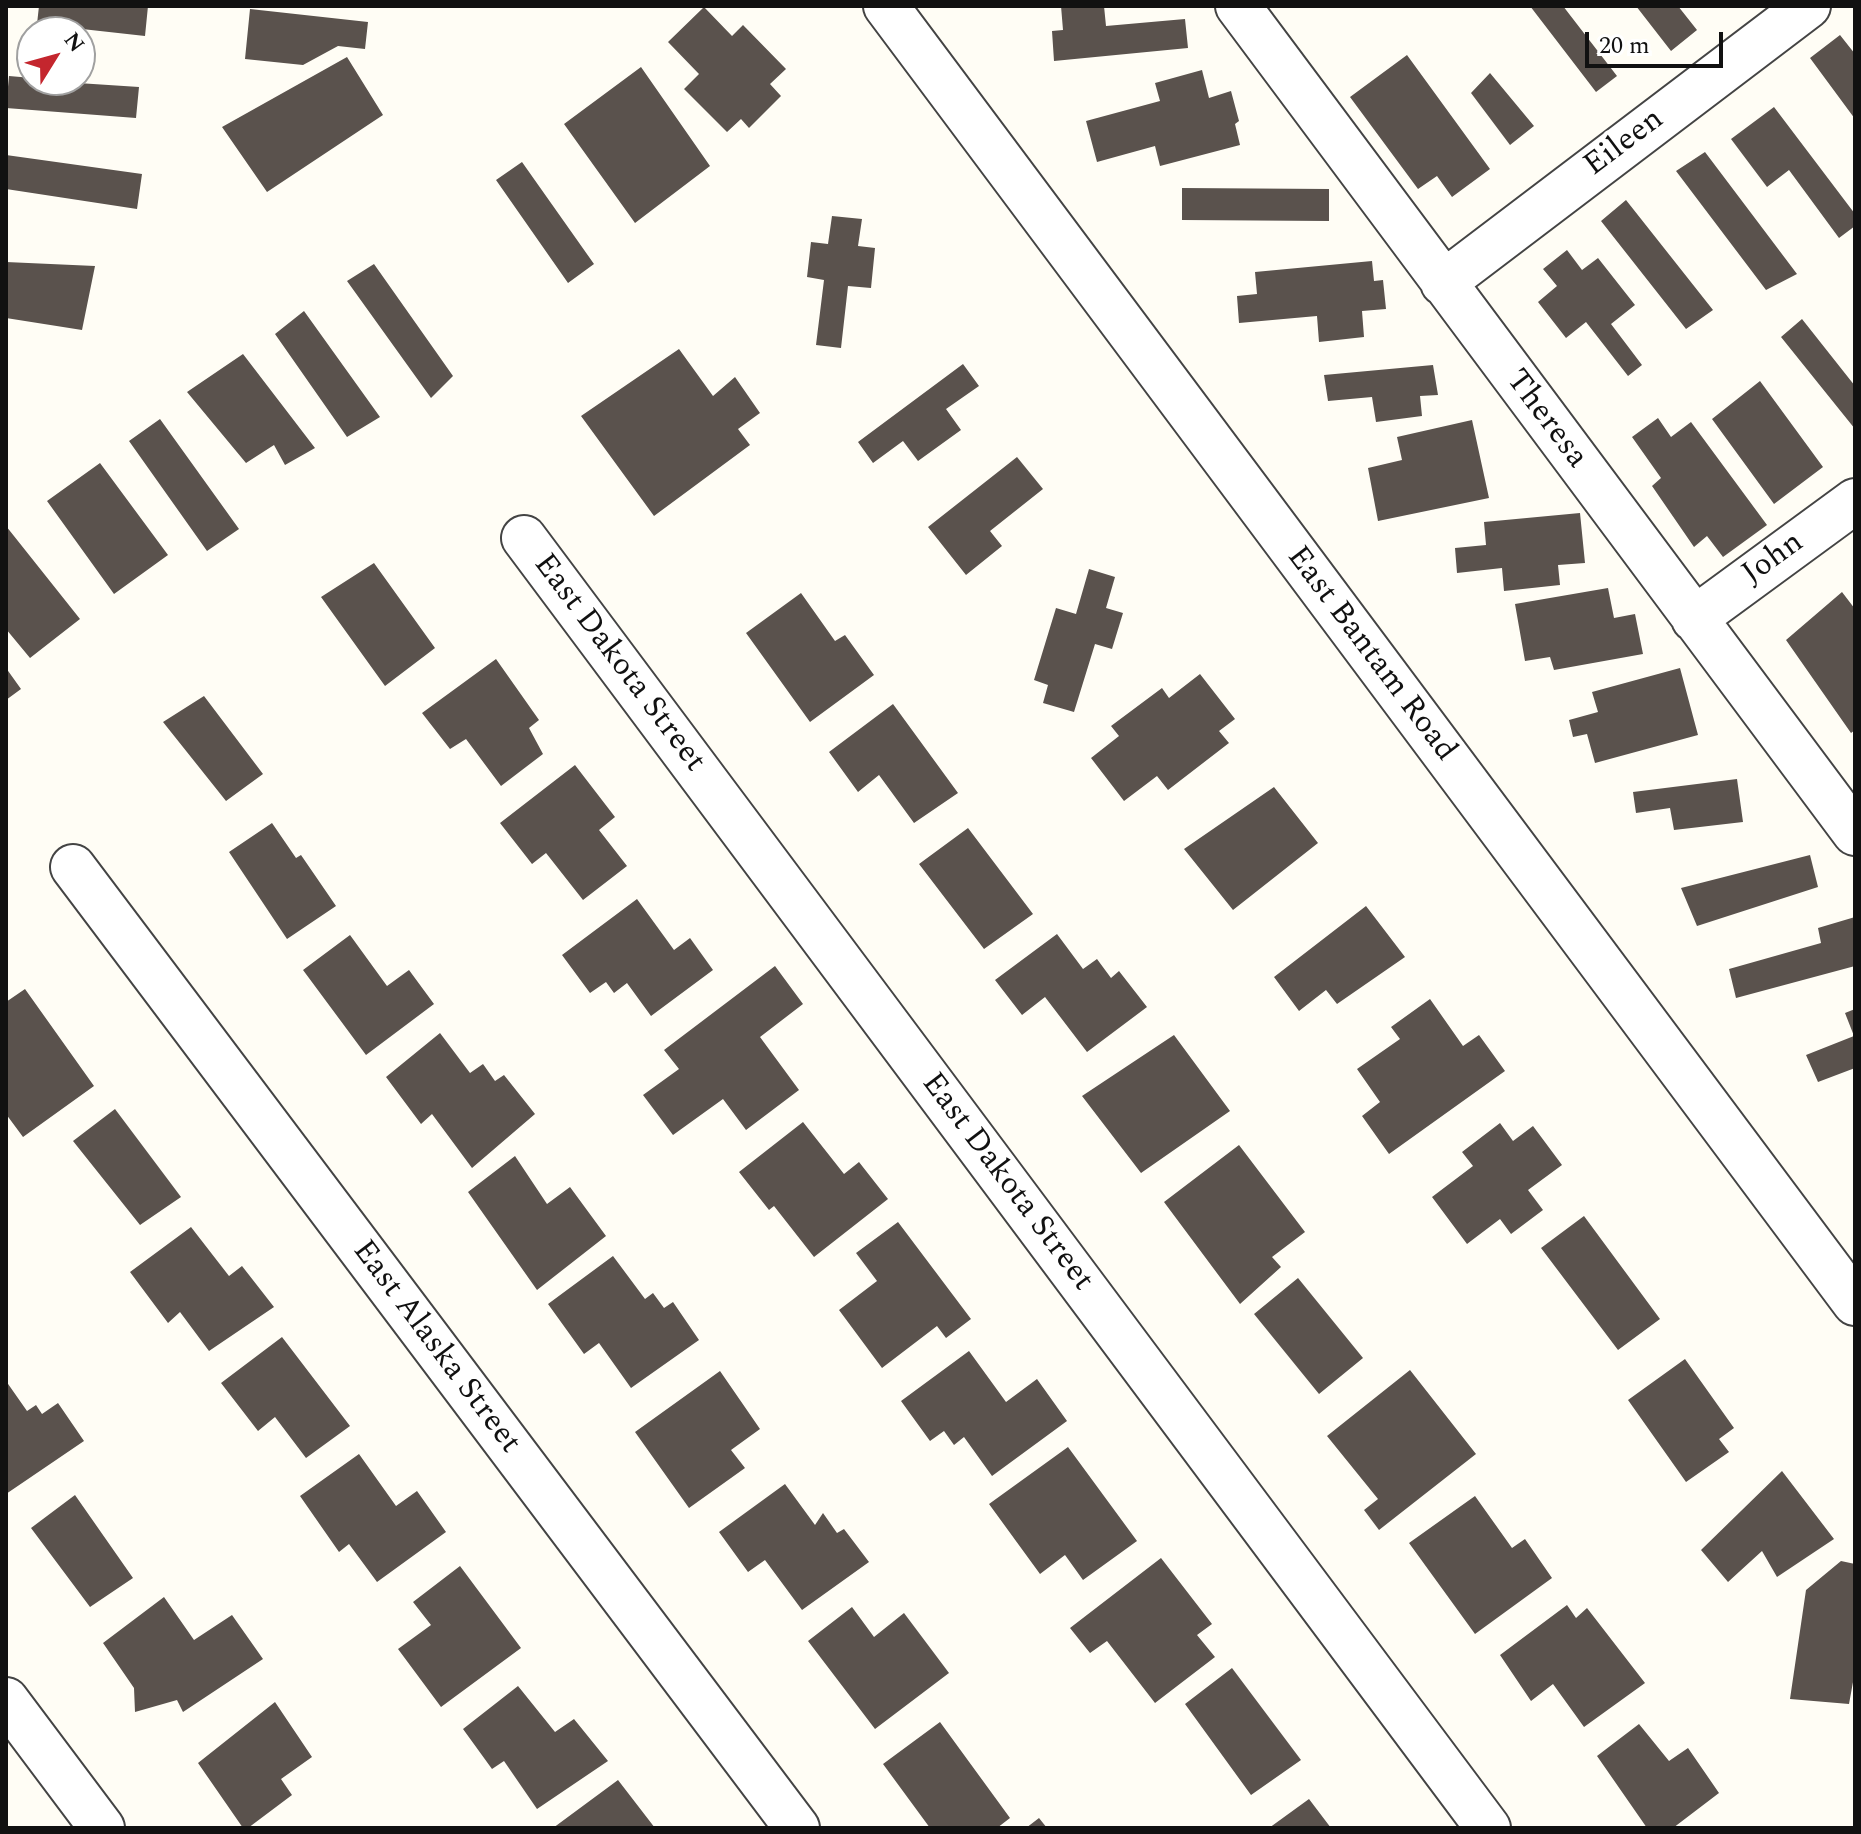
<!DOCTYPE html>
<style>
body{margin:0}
#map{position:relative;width:1861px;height:1834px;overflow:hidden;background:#fffdf5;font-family:Spectral,serif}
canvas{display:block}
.frame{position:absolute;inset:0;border:8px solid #111;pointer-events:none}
.north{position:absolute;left:16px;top:16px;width:80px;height:80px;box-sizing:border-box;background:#fff;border:2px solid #a0a0a0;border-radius:50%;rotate:53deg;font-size:22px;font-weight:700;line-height:32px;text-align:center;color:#111}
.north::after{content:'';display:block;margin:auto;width:28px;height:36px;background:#c4262e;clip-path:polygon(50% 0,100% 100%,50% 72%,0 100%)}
.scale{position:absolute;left:1585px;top:32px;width:138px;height:36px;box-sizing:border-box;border:4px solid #111;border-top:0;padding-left:10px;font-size:24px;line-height:28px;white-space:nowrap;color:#111;-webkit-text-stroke:6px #fff;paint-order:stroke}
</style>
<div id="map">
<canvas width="1861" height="1834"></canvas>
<div class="frame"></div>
<div class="north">N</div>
<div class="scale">20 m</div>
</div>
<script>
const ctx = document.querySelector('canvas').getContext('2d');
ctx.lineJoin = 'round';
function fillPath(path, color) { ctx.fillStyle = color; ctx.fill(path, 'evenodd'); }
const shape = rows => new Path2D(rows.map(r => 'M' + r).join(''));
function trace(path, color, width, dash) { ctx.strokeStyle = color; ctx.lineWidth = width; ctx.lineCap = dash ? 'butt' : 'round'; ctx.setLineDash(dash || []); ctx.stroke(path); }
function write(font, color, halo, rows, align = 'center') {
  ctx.font = font + ' Spectral,serif'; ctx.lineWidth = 8; ctx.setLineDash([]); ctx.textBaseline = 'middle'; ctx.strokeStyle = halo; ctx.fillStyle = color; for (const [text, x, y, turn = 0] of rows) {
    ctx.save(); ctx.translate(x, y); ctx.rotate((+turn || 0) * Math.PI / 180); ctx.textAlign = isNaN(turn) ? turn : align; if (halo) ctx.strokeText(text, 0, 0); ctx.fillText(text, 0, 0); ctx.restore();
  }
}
const building = shape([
 [39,6,148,6,145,36,37,24],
 [1061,6,1104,6,1106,26,1185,19,1188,48,1054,61,1052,31,1063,30],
 [1530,6,1563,6,1617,76,1596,92],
 [1636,6,1678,6,1697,30,1671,51],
 [704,7,732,36,743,25,786,69,770,84,781,96,749,128,741,119,727,132,684,89,699,74,668,42],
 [250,9,368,22,365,49,338,46,303,65,245,59],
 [1840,35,1855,54,1855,119,1810,58],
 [1407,55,1490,169,1452,197,1437,176,1418,189,1350,97],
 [347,57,383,115,267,192,222,127],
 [641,67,710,166,635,223,564,124],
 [1202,70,1209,98,1231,91,1239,121,1235,124,1240,145,1160,166,1155,146,1097,162,1086,121,1160,101,1155,83],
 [1490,73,1534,126,1510,145,1471,93],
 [9,76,32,78,32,80,139,87,136,118,6,108],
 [1774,107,1855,214,1855,226,1839,238,1789,170,1767,187,1731,139],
 [1705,152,1797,274,1766,290,1676,171],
 [6,155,142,174,137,209,6,189],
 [522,162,594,264,568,283,496,180],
 [1182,188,1329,189,1329,221,1182,220],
 [1626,200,1713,310,1686,329,1601,221],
 [832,216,862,219,858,246,875,248,871,288,848,286,841,348,816,345,824,280,807,277,811,242,828,244],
 [1567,250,1582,270,1598,258,1635,305,1611,324,1642,365,1628,376,1586,322,1566,338,1538,302,1557,286,1543,269],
 [1372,261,1374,281,1383,280,1386,309,1362,311,1364,337,1319,342,1317,316,1239,323,1237,296,1257,294,1255,272],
 [6,262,95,266,82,330,6,318],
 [374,264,453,376,431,398,347,281],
 [304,311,380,417,347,437,275,334],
 [1802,319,1855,386,1855,429,1781,337],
 [679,349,713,396,735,377,760,413,738,429,750,445,654,516,581,416],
 [243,354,315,448,285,465,274,445,246,463,187,392],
 [963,364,979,386,946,409,961,430,918,461,903,441,873,463,858,442],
 [1433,365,1438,395,1420,396,1422,416,1376,422,1372,397,1328,401,1324,375],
 [1760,381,1823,467,1774,504,1712,419],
 [1658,418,1671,437,1691,422,1767,525,1723,557,1707,536,1694,547,1652,486,1661,478,1632,437],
 [160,419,239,529,207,551,129,441],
 [1472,420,1489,498,1378,521,1368,468,1402,460,1397,437],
 [1017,457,1043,489,990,531,1002,546,966,575,928,527],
 [100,463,168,555,114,594,47,501],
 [1580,513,1585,563,1558,565,1560,585,1504,591,1502,568,1457,573,1455,548,1486,545,1484,522],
 [6,526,80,619,30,658,6,629],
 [374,563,435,648,385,686,321,597],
 [1089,569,1115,577,1106,608,1123,613,1112,649,1095,644,1074,712,1043,703,1048,685,1034,680,1056,608,1076,614],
 [1608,588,1614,618,1635,614,1643,654,1554,670,1550,657,1525,661,1515,604],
 [1842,592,1855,609,1855,730,1851,733,1786,640],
 [801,593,835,641,845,635,874,675,810,722,746,633],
 [496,659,539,720,529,728,543,754,501,786,466,739,450,749,422,713],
 [6,668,21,689,6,700],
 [1680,668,1698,735,1595,763,1587,734,1573,737,1569,720,1598,712,1592,692],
 [1200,674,1235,719,1219,731,1229,743,1168,790,1157,776,1124,801,1091,758,1119,736,1111,726,1162,688,1169,698],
 [204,696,263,774,226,801,163,722],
 [893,704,958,793,914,823,879,775,858,792,829,752],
 [575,765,615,817,599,830,627,866,583,900,546,853,532,864,500,823],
 [1737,779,1743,822,1674,830,1670,808,1636,813,1633,792],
 [1274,787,1318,843,1233,910,1184,849],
 [272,823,296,858,301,855,336,906,287,939,229,852],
 [968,828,1033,914,984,949,919,864],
 [1810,855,1818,887,1697,926,1681,888],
 [637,899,674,950,690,938,713,970,651,1016,627,983,614,993,606,982,590,993,562,955],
 [1366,906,1405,957,1337,1004,1326,990,1299,1011,1274,977],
 [1855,917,1855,966,1736,998,1729,969,1821,943,1818,928],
 [1057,934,1083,969,1097,959,1111,978,1119,971,1147,1007,1087,1052,1045,997,1022,1015,995,980],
 [350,935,387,986,409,970,434,1004,366,1055,303,970],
 [775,966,803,1004,760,1037,799,1090,746,1130,723,1099,673,1135,643,1095,679,1069,664,1050],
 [25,989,94,1086,23,1137,6,1114,6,1002],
 [1430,999,1463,1046,1479,1035,1505,1071,1389,1154,1362,1116,1380,1102,1357,1069,1400,1039,1391,1027],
 [1855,1009,1855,1068,1818,1082,1806,1055,1854,1036,1845,1013],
 [440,1033,470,1073,483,1064,495,1081,504,1075,535,1114,472,1168,432,1114,421,1124,386,1077],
 [1174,1035,1230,1111,1141,1173,1082,1096],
 [115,1109,181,1197,140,1225,73,1141],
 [803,1122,844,1174,859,1162,888,1199,814,1257,774,1206,769,1210,739,1172],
 [1500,1123,1513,1141,1533,1126,1562,1165,1528,1190,1543,1210,1511,1234,1500,1219,1467,1244,1432,1197,1473,1166,1462,1152],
 [1239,1145,1305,1232,1272,1257,1281,1267,1240,1304,1164,1202],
 [515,1156,547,1204,570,1187,606,1236,537,1290,468,1192],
 [1584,1216,1660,1319,1618,1350,1541,1248],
 [898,1222,971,1319,946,1338,937,1326,882,1368,839,1310,877,1281,856,1253],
 [191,1227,229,1276,242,1266,274,1307,209,1351,180,1312,168,1323,130,1272],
 [613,1256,645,1299,653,1293,664,1308,673,1302,699,1340,631,1388,599,1343,584,1354,548,1304],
 [1298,1278,1363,1358,1319,1394,1254,1314],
 [282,1337,350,1426,306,1458,275,1417,258,1431,221,1383],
 [969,1351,1006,1402,1037,1379,1067,1421,992,1476,964,1437,954,1445,944,1431,930,1441,901,1401],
 [1685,1359,1734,1428,1719,1439,1729,1452,1686,1482,1628,1400],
 [1410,1370,1476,1454,1379,1530,1364,1510,1378,1499,1327,1436],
 [720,1371,760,1429,731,1450,745,1468,689,1508,635,1432],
 [6,1381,27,1411,36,1405,42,1414,58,1403,84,1441,6,1494],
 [1068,1447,1137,1541,1083,1580,1065,1555,1040,1574,989,1504],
 [359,1454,396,1506,417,1491,446,1532,377,1582,349,1544,339,1552,300,1496],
 [1782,1471,1834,1539,1777,1577,1762,1551,1728,1582,1701,1550],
 [785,1484,815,1525,823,1513,837,1533,844,1529,869,1562,802,1610,765,1560,748,1572,719,1532],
 [75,1495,133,1578,90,1607,31,1528],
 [1475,1496,1512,1548,1525,1539,1552,1578,1475,1634,1409,1543],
 [1161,1558,1212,1624,1197,1635,1215,1657,1155,1703,1107,1641,1090,1653,1070,1628],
 [1841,1561,1855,1564,1855,1671,1849,1704,1790,1699,1806,1590],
 [460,1566,521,1648,441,1707,398,1649,431,1625,413,1602],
 [164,1597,194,1640,232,1615,263,1659,183,1712,177,1700,135,1712,134,1688,103,1643],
 [1567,1605,1576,1618,1587,1608,1645,1683,1584,1727,1553,1684,1531,1701,1500,1655],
 [852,1607,874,1637,904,1613,949,1673,875,1729,808,1641],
 [1232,1668,1301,1760,1251,1795,1185,1704],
 [518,1686,555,1732,574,1719,608,1761,537,1809,504,1761,492,1769,463,1729],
 [275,1702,312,1757,281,1779,292,1795,248,1828,243,1828,198,1763],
 [940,1722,1010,1818,997,1828,930,1828,883,1764],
 [1639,1724,1669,1761,1688,1748,1719,1793,1673,1828,1647,1828,1597,1756],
 [618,1780,655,1828,553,1828],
 [1309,1799,1331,1828,1269,1828],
 [1039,1818,1047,1828,1026,1828]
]);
const minor = shape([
 [886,6,1855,1303],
 [1238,6,1855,833],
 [1443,283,1808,6],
 [524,538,1488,1828],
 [1694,619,1855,501],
 [73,867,797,1828],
 [6,1700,102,1828]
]);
const streetNames = [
 ["Eileen",1625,144,-37],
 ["Theresa",1545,420,53],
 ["John",1774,560,-36],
 ["East Bantam Road",1370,655,53],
 ["East Dakota Street",618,664,53],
 ["East Dakota Street",1006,1183,53],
 ["East Alaska Street",435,1348,53]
];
fillPath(building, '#5a524d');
trace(minor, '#444', 48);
trace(minor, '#fff', 44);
write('32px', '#111', '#fff', streetNames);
</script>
